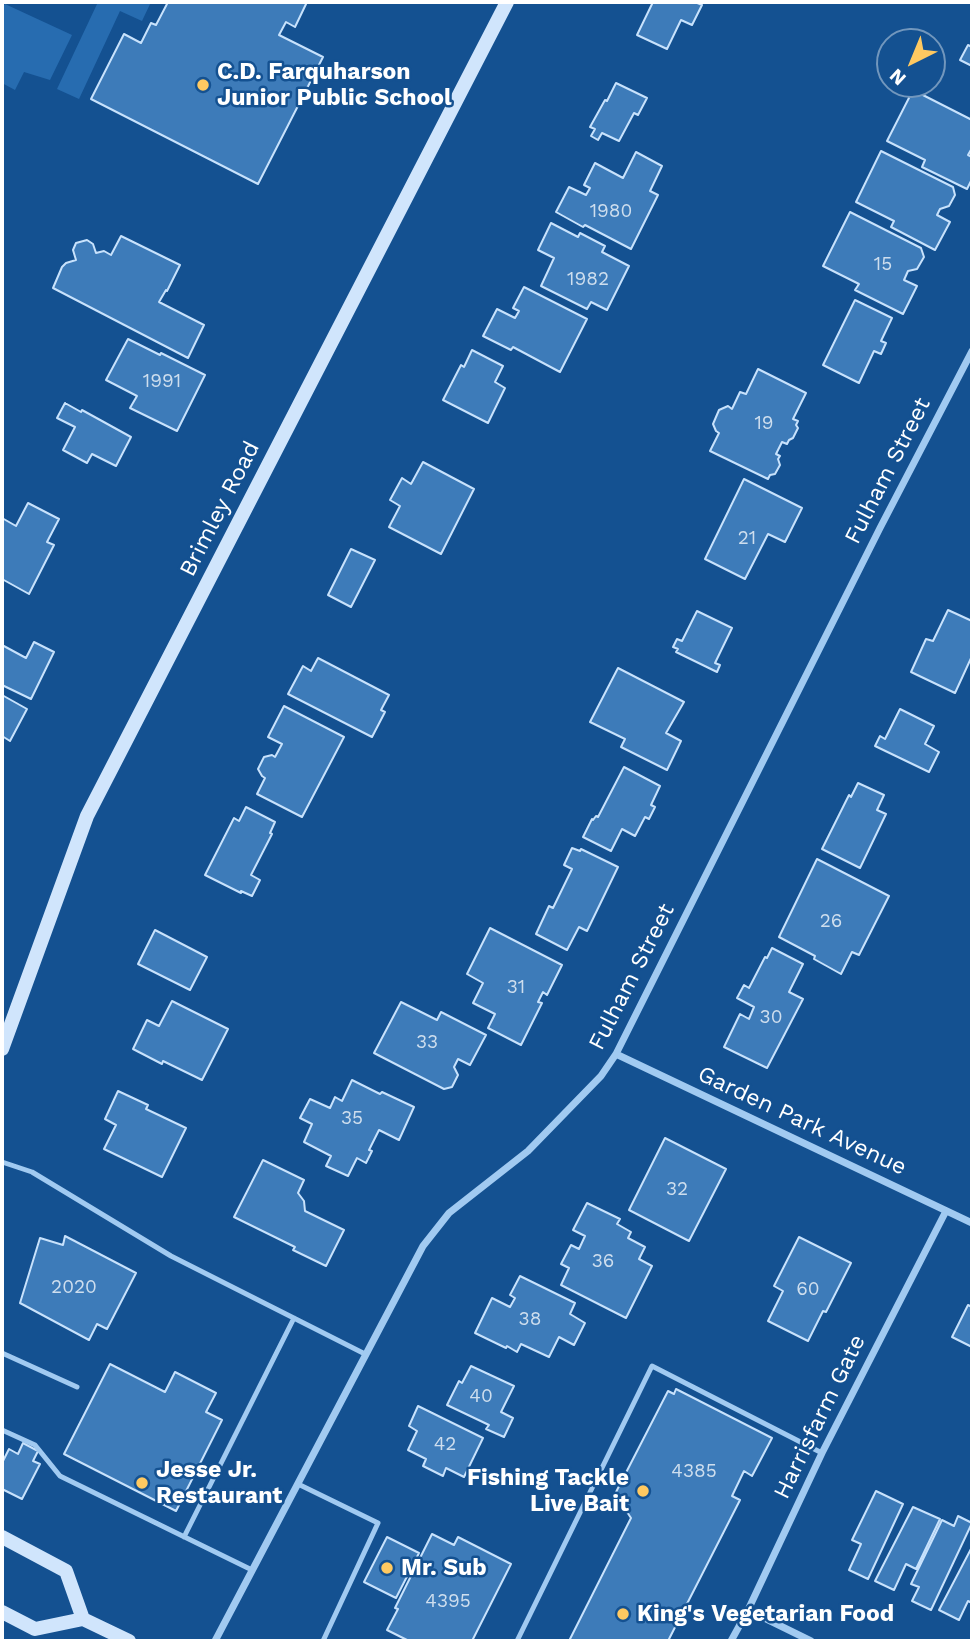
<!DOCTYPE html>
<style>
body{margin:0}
#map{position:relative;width:974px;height:1643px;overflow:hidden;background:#145191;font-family:"Work Sans",sans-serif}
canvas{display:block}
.frame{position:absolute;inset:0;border:4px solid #fff;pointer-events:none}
.north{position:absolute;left:876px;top:28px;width:70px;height:70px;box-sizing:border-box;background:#145191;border:2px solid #7297bd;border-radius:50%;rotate:223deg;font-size:19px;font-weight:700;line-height:28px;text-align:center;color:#fff}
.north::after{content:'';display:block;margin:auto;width:24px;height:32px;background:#ffc961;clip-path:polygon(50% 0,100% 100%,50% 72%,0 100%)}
</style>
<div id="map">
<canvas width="974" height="1643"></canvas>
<div class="frame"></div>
<div class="north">N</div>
</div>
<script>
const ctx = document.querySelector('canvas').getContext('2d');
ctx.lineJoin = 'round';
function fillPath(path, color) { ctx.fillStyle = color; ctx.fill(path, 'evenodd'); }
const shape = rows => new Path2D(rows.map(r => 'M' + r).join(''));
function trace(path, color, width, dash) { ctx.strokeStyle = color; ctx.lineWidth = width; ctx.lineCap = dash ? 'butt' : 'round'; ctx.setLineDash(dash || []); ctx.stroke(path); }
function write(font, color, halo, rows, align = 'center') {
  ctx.font = font + ' "Work Sans",sans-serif'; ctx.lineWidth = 5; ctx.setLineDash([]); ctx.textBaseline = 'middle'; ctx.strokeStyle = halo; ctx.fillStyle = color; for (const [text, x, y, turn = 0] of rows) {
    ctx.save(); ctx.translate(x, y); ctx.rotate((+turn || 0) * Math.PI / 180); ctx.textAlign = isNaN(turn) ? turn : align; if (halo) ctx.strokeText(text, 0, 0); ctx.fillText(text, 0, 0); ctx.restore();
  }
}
const green = shape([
 [98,2,151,2,142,21,120,11,79,99,57,89],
 [5,4,72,35,50,80,24,72,15,90,2,83,2,7]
]);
const building = shape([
 [168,2,307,2,295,27,286,22,279,35,323,57,258,184,91,99,124,34,141,43,151,23,156,25,168,2],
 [653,2,695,2,702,5,692,25,681,20,667,49,637,35,653,2],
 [968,45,972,47,972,66,960,60,968,45],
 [616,83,647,98,638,115,634,113,619,141,602,133,598,140,591,136,595,129,590,127,605,100,607,101,616,83],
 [913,90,972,120,972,148,968,155,972,157,972,179,967,189,922,167,925,160,887,141,913,90],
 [881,151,953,187,955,195,949,206,940,209,937,215,950,222,935,250,891,227,894,221,856,202,881,151],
 [636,152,662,166,650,191,658,195,631,249,585,225,583,227,556,212,569,187,586,195,590,188,584,185,595,163,623,178,636,152],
 [850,212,921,248,924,257,917,269,908,271,904,280,917,286,903,314,855,290,859,284,823,266,850,212],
 [551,223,578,237,580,233,605,246,602,252,629,266,607,310,591,302,587,309,541,286,554,258,538,250,551,223],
 [121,236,180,265,167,291,166,290,159,302,204,325,188,358,53,288,62,267,66,263,76,260,73,250,76,243,87,240,93,244,96,253,104,251,111,255,121,236],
 [524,287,587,319,560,372,513,347,511,350,483,336,497,309,515,318,519,311,513,308,524,287],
 [855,300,892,318,881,341,886,343,881,354,874,351,859,383,823,365,855,300],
 [128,339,160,355,161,353,205,375,177,431,130,408,137,396,106,380,128,339],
 [472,350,503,366,495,382,505,388,488,423,443,400,461,365,464,367,472,350],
 [758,369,806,393,793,419,798,421,796,425,798,428,793,438,789,440,787,444,782,442,776,454,780,456,778,459,780,465,775,474,770,475,768,479,710,451,719,433,716,431,713,424,719,410,728,406,732,409,740,392,746,394,758,369],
 [65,403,81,412,82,410,131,437,116,466,92,454,87,463,63,450,75,427,57,418,65,403],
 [423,462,474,489,441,554,389,527,400,506,390,500,402,478,411,484,423,462],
 [744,479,802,508,785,542,768,534,745,579,705,559,744,479],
 [28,503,59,519,47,542,54,545,29,594,2,579,2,518,16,526,28,503],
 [351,549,375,560,351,607,328,595,351,549],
 [948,610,972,621,972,656,955,693,911,672,926,639,933,641,948,610],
 [697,611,732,628,715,663,720,665,717,672,676,652,678,649,673,647,677,639,682,641,697,611],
 [34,642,54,652,31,699,2,685,2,645,26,658,34,642],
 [318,658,389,695,381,710,385,712,372,737,288,694,303,666,311,671,318,658],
 [618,668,684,702,666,733,681,741,667,770,621,747,625,739,590,722,618,668],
 [2,695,27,709,10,741,2,736,2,695],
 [284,706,344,737,302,817,257,794,265,778,262,776,258,769,264,757,272,755,275,757,282,744,268,737,284,706],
 [900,709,934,726,925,744,939,752,929,772,875,746,880,736,885,739,900,709],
 [624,767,660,786,651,805,655,807,649,819,645,817,635,836,622,829,611,851,583,837,592,819,593,820,596,816,598,817,624,767],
 [858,783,884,795,877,810,886,814,860,868,822,849,849,795,851,797,858,783],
 [246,807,275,822,270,833,272,834,251,875,260,880,252,896,241,891,241,893,205,875,234,818,239,821,246,807],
 [572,848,580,851,581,849,618,867,587,931,579,927,567,950,536,934,549,906,553,908,572,869,564,865,572,848],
 [817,859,889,896,859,955,852,952,841,974,814,959,815,956,779,937,817,859],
 [490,928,562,965,547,995,543,992,538,1002,542,1003,521,1045,488,1028,495,1014,473,1003,483,983,467,974,490,928],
 [155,930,207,957,190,990,138,964,155,930],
 [772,948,803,964,789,992,803,999,767,1068,724,1047,740,1014,749,1019,754,1007,737,998,744,985,749,988,765,957,767,958,772,948],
 [172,1001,228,1029,202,1080,163,1061,162,1064,133,1049,147,1020,159,1026,172,1001],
 [401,1002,437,1020,441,1012,486,1035,470,1065,458,1059,454,1067,458,1075,452,1087,444,1089,374,1053,401,1002],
 [352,1080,380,1094,382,1092,414,1107,399,1140,379,1130,369,1150,372,1151,366,1163,357,1158,348,1176,326,1166,331,1156,304,1142,312,1124,300,1118,310,1099,330,1108,335,1097,342,1101,352,1080],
 [118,1091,148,1105,146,1109,186,1128,162,1177,104,1149,116,1125,105,1119,118,1091],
 [665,1138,726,1169,689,1241,629,1210,665,1138],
 [263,1160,304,1180,298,1193,304,1201,305,1211,344,1230,326,1266,293,1250,295,1247,234,1217,263,1160],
 [587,1203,620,1219,617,1224,631,1232,628,1238,645,1247,639,1259,652,1266,626,1318,561,1285,569,1268,561,1264,571,1245,579,1249,585,1236,573,1230,587,1203],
 [65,1236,136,1273,107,1329,97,1324,89,1340,20,1303,40,1238,63,1245,65,1236],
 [799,1237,851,1263,826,1312,823,1311,808,1341,768,1321,783,1291,774,1286,799,1237],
 [520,1276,575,1303,570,1314,585,1323,574,1345,559,1337,549,1357,521,1344,517,1352,507,1346,506,1348,475,1333,492,1298,510,1307,515,1298,510,1295,520,1276],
 [968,1305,972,1307,972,1347,952,1337,968,1305],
 [110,1364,165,1392,175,1372,216,1393,206,1412,222,1420,176,1511,64,1454,110,1364],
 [471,1366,514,1386,501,1412,513,1418,504,1437,486,1429,489,1425,447,1405,459,1381,462,1383,471,1366],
 [676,1389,772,1438,752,1476,744,1471,732,1496,740,1500,668,1641,569,1641,631,1518,615,1494,668,1391,674,1394,676,1389],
 [418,1406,483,1438,464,1477,446,1468,443,1476,423,1466,426,1459,408,1450,417,1431,409,1426,418,1406],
 [23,1443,38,1451,33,1461,40,1464,22,1499,2,1489,2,1463,9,1449,18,1454,23,1443],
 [876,1491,903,1504,868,1579,849,1570,861,1544,852,1540,876,1491],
 [913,1507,940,1519,916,1569,906,1564,894,1590,875,1581,913,1507],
 [958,1516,972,1523,931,1610,912,1601,919,1587,911,1584,942,1520,954,1526,958,1516],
 [432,1534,454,1545,458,1537,511,1564,472,1641,409,1641,387,1630,398,1609,395,1608,432,1534],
 [387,1537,419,1553,396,1598,364,1582,387,1537],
 [972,1547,972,1603,968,1601,959,1620,939,1610,972,1547]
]);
const service = shape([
 [2,1162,32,1172,171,1256,365,1354],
 [2,1353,77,1387],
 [2,1430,35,1445,60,1476,252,1570],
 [298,1484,378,1523,323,1641],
 [184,1537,294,1318],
 [517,1641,652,1366,822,1453]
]);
const minor = shape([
 [616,1054,972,1223],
 [748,1610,811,1641],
 [215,1641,423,1246,449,1213,528,1151,601,1076,616,1054,880,528,972,351],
 [731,1641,748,1610,822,1453,946,1211]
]);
const secondary = shape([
 [2,1049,87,816,507,2],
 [2,1537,66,1571,83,1619],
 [2,1612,35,1629,83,1619,129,1641]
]);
const markers = [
 [203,85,7,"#ffc961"],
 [142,1483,7,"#ffc961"],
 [643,1491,7,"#ffc961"],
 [387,1568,7,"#ffc961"],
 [623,1614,7,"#ffc961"]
];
const numberNames = [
 ["1980",611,211],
 ["15",883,264],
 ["1982",588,279],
 ["1991",162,381],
 ["19",764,423],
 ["21",747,538],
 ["26",831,921],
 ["31",516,987],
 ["30",771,1017],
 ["33",427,1042],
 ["35",352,1118],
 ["32",677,1189],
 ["36",603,1261],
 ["2020",74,1287],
 ["60",808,1289],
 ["38",530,1319],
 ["40",481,1396],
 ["42",445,1444],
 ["4385",694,1471],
 ["4395",448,1601]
];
const poiNames = [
 ["C.D. Farquharson",217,72],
 ["Junior Public School",217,98],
 ["Jesse Jr.",156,1470],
 ["Restaurant",156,1496],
 ["Fishing Tackle",629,1478,"right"],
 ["Live Bait",629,1504,"right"],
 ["Mr. Sub",401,1568],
 ["King's Vegetarian Food",637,1614]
];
const streetNames = [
 ["Fulham Street",888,471,-63],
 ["Brimley Road",220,509,-63],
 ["Fulham Street",632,977,-63],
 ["Garden Park Avenue",802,1121,25],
 ["Harrisfarm Gate",820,1417,-64]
];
fillPath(green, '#276cb0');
fillPath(building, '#3d7bb9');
trace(building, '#c8e2fc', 2);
trace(service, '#a1caf1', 5);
trace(minor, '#a1caf1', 7);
trace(secondary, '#d0e5fc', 14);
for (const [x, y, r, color] of markers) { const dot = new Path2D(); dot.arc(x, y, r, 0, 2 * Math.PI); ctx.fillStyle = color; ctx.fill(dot); trace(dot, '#145191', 2.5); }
write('19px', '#cedeee', null, numberNames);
write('bold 23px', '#fff', '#145191', poiNames, 'left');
write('23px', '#fff', '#145191', streetNames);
</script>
